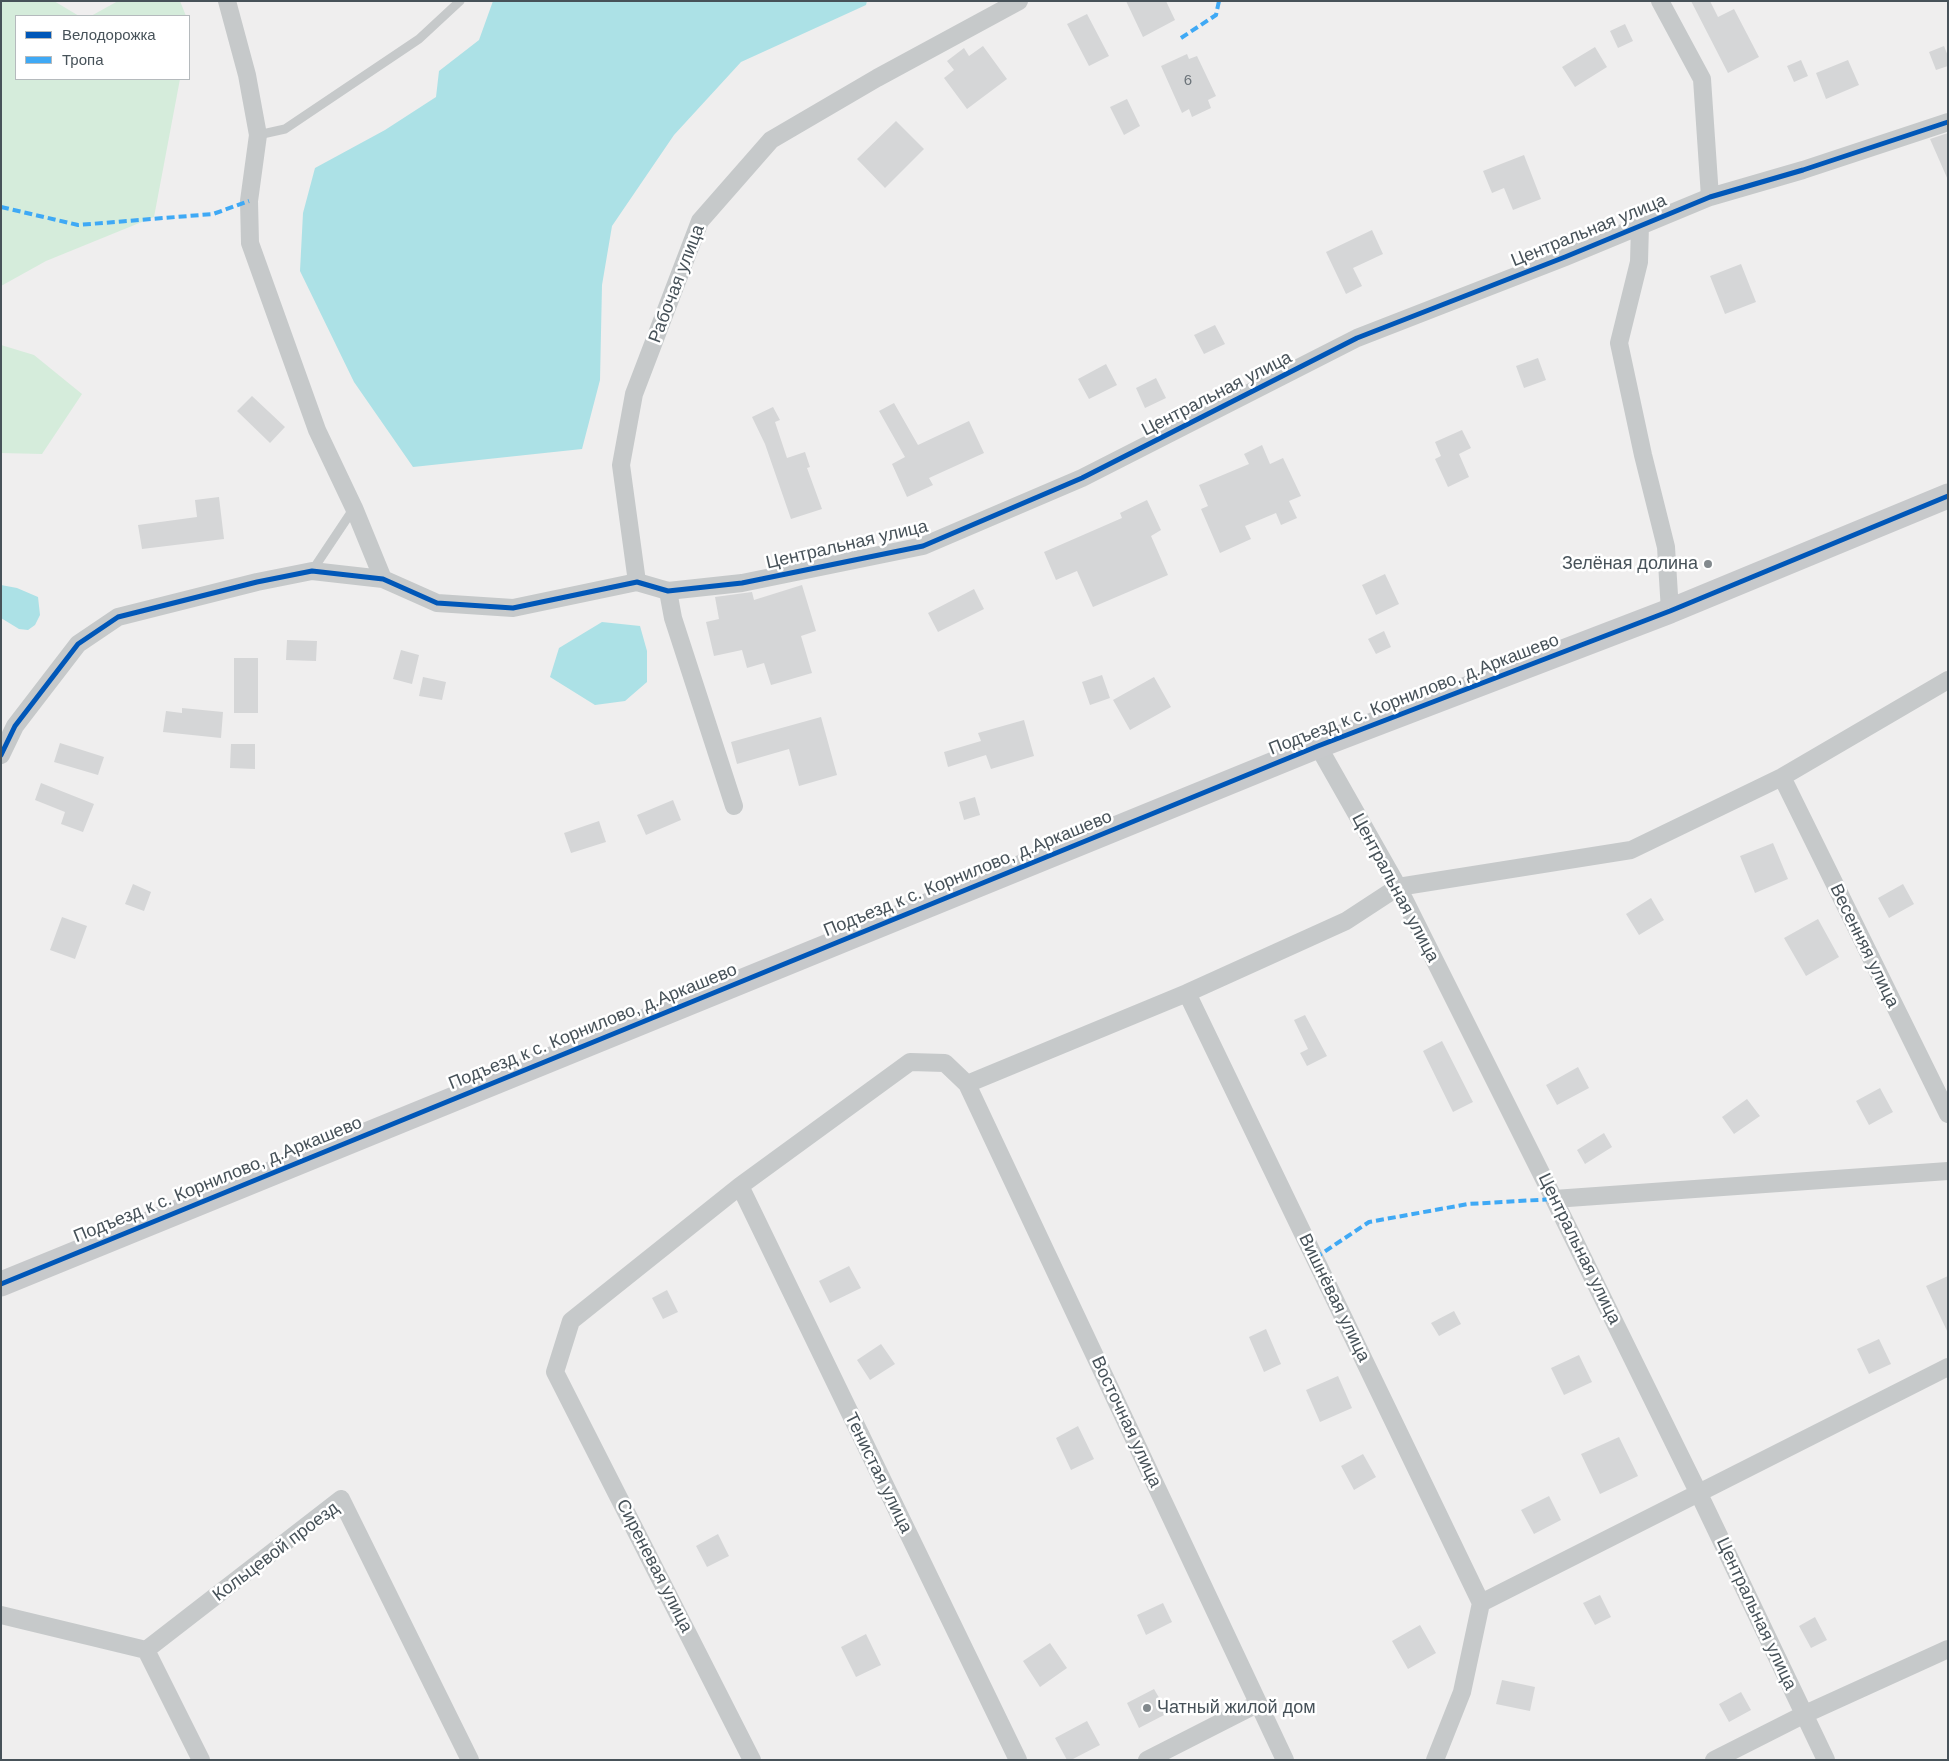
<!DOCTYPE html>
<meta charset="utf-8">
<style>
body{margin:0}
#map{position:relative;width:1949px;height:1761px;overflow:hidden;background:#efeeee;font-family:Helvetica,sans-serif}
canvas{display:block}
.frame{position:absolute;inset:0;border:2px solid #475259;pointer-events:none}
.legend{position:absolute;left:15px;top:15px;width:175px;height:65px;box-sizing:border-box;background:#fff;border:1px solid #b5babd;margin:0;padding:6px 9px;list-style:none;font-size:15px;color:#475259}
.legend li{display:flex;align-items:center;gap:10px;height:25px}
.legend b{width:25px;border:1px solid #b5babd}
</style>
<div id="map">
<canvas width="1949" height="1761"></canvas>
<div class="frame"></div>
<ul class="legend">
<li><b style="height:6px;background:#0057b8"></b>Велодорожка</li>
<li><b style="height:6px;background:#3fa9f5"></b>Тропа</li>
</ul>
</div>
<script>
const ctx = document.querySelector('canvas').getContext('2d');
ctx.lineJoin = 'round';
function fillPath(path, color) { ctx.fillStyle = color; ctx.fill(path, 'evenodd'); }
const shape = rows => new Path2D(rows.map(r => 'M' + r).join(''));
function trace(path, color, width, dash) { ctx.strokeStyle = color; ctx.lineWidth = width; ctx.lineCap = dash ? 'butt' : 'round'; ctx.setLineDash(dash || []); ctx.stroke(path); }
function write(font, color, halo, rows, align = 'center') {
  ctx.font = font + ' Helvetica,sans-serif'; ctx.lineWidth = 5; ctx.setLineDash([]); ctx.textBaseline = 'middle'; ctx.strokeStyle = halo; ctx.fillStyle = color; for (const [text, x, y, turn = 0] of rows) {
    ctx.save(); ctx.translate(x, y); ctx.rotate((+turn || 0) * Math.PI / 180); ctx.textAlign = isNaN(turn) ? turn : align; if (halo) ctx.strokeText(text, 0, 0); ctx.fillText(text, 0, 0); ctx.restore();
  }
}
const green = shape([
 [1,1,54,1,79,16,16,16,16,79,180,79,154,217,46,261,1,286],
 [118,1,180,1,186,16,91,16],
 [1,345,34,355,82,394,42,454,1,453]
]);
const water = shape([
 [493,1,867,1,866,5,741,62,674,135,612,226,602,285,600,380,582,449,413,467,354,382,300,271,303,213,315,168,385,130,436,97,439,71,479,40],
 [1,585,17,588,38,597,40,615,35,625,28,630,19,629,1,618],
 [602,622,640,626,647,651,647,682,625,701,595,705,550,677,559,648]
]);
const building = shape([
 [1126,1,1166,1,1175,20,1143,37],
 [1691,1,1710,1,1718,17,1734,9,1759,57,1728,73],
 [1087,14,1109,56,1089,66,1067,24],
 [1625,24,1633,41,1618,48,1610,31],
 [983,46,1007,79,967,109,944,78,954,70,947,61,964,48,969,56],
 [1944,46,1948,56,1948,66,1936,70,1929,52],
 [1595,47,1607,67,1575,87,1562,67],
 [1187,54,1189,59,1197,56,1216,96,1208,100,1211,108,1192,117,1189,109,1182,113,1161,66],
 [1801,60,1808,76,1794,82,1787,66],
 [1848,60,1859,85,1826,99,1816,73],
 [1127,99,1140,126,1124,135,1110,107],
 [896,121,924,149,885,188,857,159],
 [1948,133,1948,180,1930,139],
 [1524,155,1541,199,1513,210,1504,188,1492,193,1483,171],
 [1372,230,1383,254,1353,268,1362,286,1346,294,1326,252],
 [1741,264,1756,302,1725,314,1710,276],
 [1215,325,1225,344,1204,354,1194,335],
 [1538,358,1546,380,1524,388,1516,366],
 [1106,364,1117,385,1089,399,1078,379],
 [1156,378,1166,398,1145,408,1136,388],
 [252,396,285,427,270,443,237,411],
 [894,403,918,445,969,421,984,453,929,478,933,485,907,497,892,464,905,457,879,411],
 [773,407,780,420,775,422,787,458,805,452,810,467,807,468,822,509,791,519,765,444,752,417],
 [1462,430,1471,448,1459,454,1469,477,1448,487,1435,459,1441,456,1435,442],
 [1262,445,1270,464,1283,458,1301,496,1289,501,1297,518,1281,525,1276,513,1245,526,1251,539,1220,553,1201,509,1208,506,1199,485,1249,464,1244,454],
 [219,497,224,539,142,549,138,525,197,517,195,500],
 [1147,500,1161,530,1151,536,1168,575,1093,607,1077,571,1056,580,1044,552,1122,518,1120,513],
 [1385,574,1399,604,1376,615,1362,585],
 [802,585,816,631,801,636,812,673,771,685,764,663,747,668,742,650,714,656,706,622,719,619,715,597,752,592,754,600],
 [974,589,984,609,938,632,928,613],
 [1384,631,1391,647,1376,654,1368,639],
 [287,640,317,641,316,661,286,660],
 [401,650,419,655,412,684,393,679],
 [234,658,258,658,258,713,234,713],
 [1102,675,1110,698,1090,705,1082,682],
 [423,677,446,682,442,700,419,696],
 [1154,677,1171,707,1130,730,1113,700],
 [182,708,223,712,221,738,163,732,166,711,182,713],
 [821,717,837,775,799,786,789,749,737,764,731,742],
 [1024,720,1034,756,991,769,986,755,948,767,944,752,981,741,978,733],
 [60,743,104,757,98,775,54,762],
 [231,744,255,744,255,769,230,768],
 [41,783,94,804,83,832,61,824,65,812,35,800],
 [975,797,980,815,964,820,959,802],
 [673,800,681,820,646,835,637,815],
 [599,821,606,842,571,853,564,833],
 [1773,843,1788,879,1755,893,1740,856],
 [133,884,151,892,144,911,125,904],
 [1903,884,1914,904,1889,918,1878,898],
 [1651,898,1664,920,1639,935,1626,914],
 [62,917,87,926,75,959,50,950],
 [1818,919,1839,957,1806,976,1784,938],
 [1305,1015,1327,1056,1307,1066,1300,1053,1308,1049,1294,1020],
 [1442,1041,1473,1102,1453,1112,1423,1051],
 [1578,1067,1589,1088,1557,1105,1546,1085],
 [1880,1088,1893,1112,1869,1125,1856,1101],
 [1747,1099,1760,1116,1734,1134,1722,1117],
 [1604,1133,1612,1147,1585,1164,1577,1150],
 [849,1266,861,1288,830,1303,819,1281],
 [1948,1276,1948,1333,1926,1286],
 [667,1290,678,1312,663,1319,652,1298],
 [1454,1311,1461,1324,1439,1336,1431,1323],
 [1266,1329,1281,1364,1264,1372,1249,1337],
 [1879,1339,1891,1364,1869,1374,1857,1349],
 [881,1344,895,1364,870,1380,857,1360],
 [1579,1355,1592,1382,1564,1395,1551,1368],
 [1338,1376,1352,1408,1320,1422,1306,1390],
 [1078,1426,1094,1459,1071,1470,1056,1438],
 [1619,1437,1638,1476,1600,1494,1581,1454],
 [1363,1454,1376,1477,1354,1490,1341,1466],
 [1549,1496,1561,1520,1534,1534,1521,1510],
 [718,1534,729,1556,707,1567,696,1546],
 [1600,1595,1611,1617,1595,1625,1583,1603],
 [1163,1603,1172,1622,1146,1635,1137,1615],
 [1815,1617,1827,1640,1811,1648,1799,1626],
 [1420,1625,1436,1653,1408,1669,1392,1641],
 [866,1634,881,1665,856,1677,841,1647],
 [1050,1643,1067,1668,1040,1687,1023,1661],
 [1502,1680,1535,1687,1530,1711,1496,1704],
 [1154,1689,1168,1713,1139,1728,1127,1703],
 [1741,1692,1751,1710,1729,1722,1719,1704],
 [1087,1721,1100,1745,1071,1760,1067,1760,1055,1738]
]);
const lane = shape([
 [258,135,285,129,419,39,460,1],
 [312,571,354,508]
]);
const street = shape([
 [227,1,247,75,258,135,249,201,250,243,317,430,354,508,383,579],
 [1660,1,1702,79,1710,197],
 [1640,225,1639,262,1619,343,1643,455,1666,547,1670,611],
 [637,582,621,465,634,394,700,221,771,140,877,78,1019,1],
 [668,591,673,618,734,806],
 [1318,746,1398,887,1554,1199,1699,1494,1826,1760],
 [1,755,15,726,78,644,118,617,257,582,312,571,383,579,437,603,513,608,637,582,668,591,742,583,923,546,1082,478,1357,338,1565,257,1710,197,1803,170,1948,122],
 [1782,777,1948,1114],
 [1187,993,1481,1603],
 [967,1084,1285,1760],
 [740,1186,1018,1760],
 [1554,1199,1948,1171],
 [1,1615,146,1650,341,1499,470,1760],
 [146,1650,201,1760],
 [752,1760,555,1372,571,1321,740,1186,910,1062,945,1063,967,1084,1187,993,1346,921,1398,887,1631,850,1782,777,1948,680],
 [1147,1760,1257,1704],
 [1435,1760,1462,1692,1481,1603,1948,1367],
 [1714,1760,1803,1715,1948,1649]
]);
const secondary = shape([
 [1,1284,1318,746,1670,611,1948,496]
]);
const quiet = shape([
 [1181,38,1216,15,1219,1],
 [1,207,78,225,213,214,249,201],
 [1315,1258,1369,1222,1468,1204,1554,1199]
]);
const cycleway = shape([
 [1,755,15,726,78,644,118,617,257,582,312,571,383,579,437,603,513,608,637,582,668,591,742,583,923,546,1082,478,1357,338,1565,257,1710,197,1803,170,1948,122],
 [1,1284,1318,746,1670,611,1948,496]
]);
const markers = [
 [1708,564,5,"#82898d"],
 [1147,1708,5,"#82898d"]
];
const numberNames = [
 ["6",1188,81]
];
const streetNames = [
 ["Центральная улица",1589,231,-22],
 ["Рабочая улица",677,284,-69],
 ["Центральная улица",1217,394,-27],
 ["Центральная улица",847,545,-13],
 ["Подъезд к с. Корнилово, д.Аркашево",1414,695,-21],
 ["Подъезд к с. Корнилово, д.Аркашево",968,874,-22],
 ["Центральная улица",1395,888,62],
 ["Весенняя улица",1864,946,64],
 ["Подъезд к с. Корнилово, д.Аркашево",593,1027,-22],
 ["Подъезд к с. Корнилово, д.Аркашево",218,1180,-22],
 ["Центральная улица",1579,1249,64],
 ["Вишнёвая улица",1334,1298,64],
 ["Восточная улица",1126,1422,65],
 ["Тенистая улица",878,1473,64],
 ["Кольцевой проезд",276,1552,-37],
 ["Сиреневая улица",654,1566,63],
 ["Центральная улица",1756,1614,65]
];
const poiNames = [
 ["Зелёная долина",1698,564],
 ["Чатный жилой дом",1157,1708,"left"]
];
fillPath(green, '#d5ecdb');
fillPath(water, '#ace1e6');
fillPath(building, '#d5d6d7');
trace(lane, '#c6c9ca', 9);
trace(street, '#c6c9ca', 18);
trace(secondary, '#c7c9cb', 25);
trace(quiet, '#3fa9f5', 4, [8, 4]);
trace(cycleway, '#0057b8', 5);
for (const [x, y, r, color] of markers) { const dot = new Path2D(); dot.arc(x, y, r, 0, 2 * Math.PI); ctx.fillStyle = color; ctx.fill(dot); trace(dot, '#fff', 2); }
write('15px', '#6c747a', null, numberNames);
write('18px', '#475259', '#fff', streetNames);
write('18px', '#475259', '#fff', poiNames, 'right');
</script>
